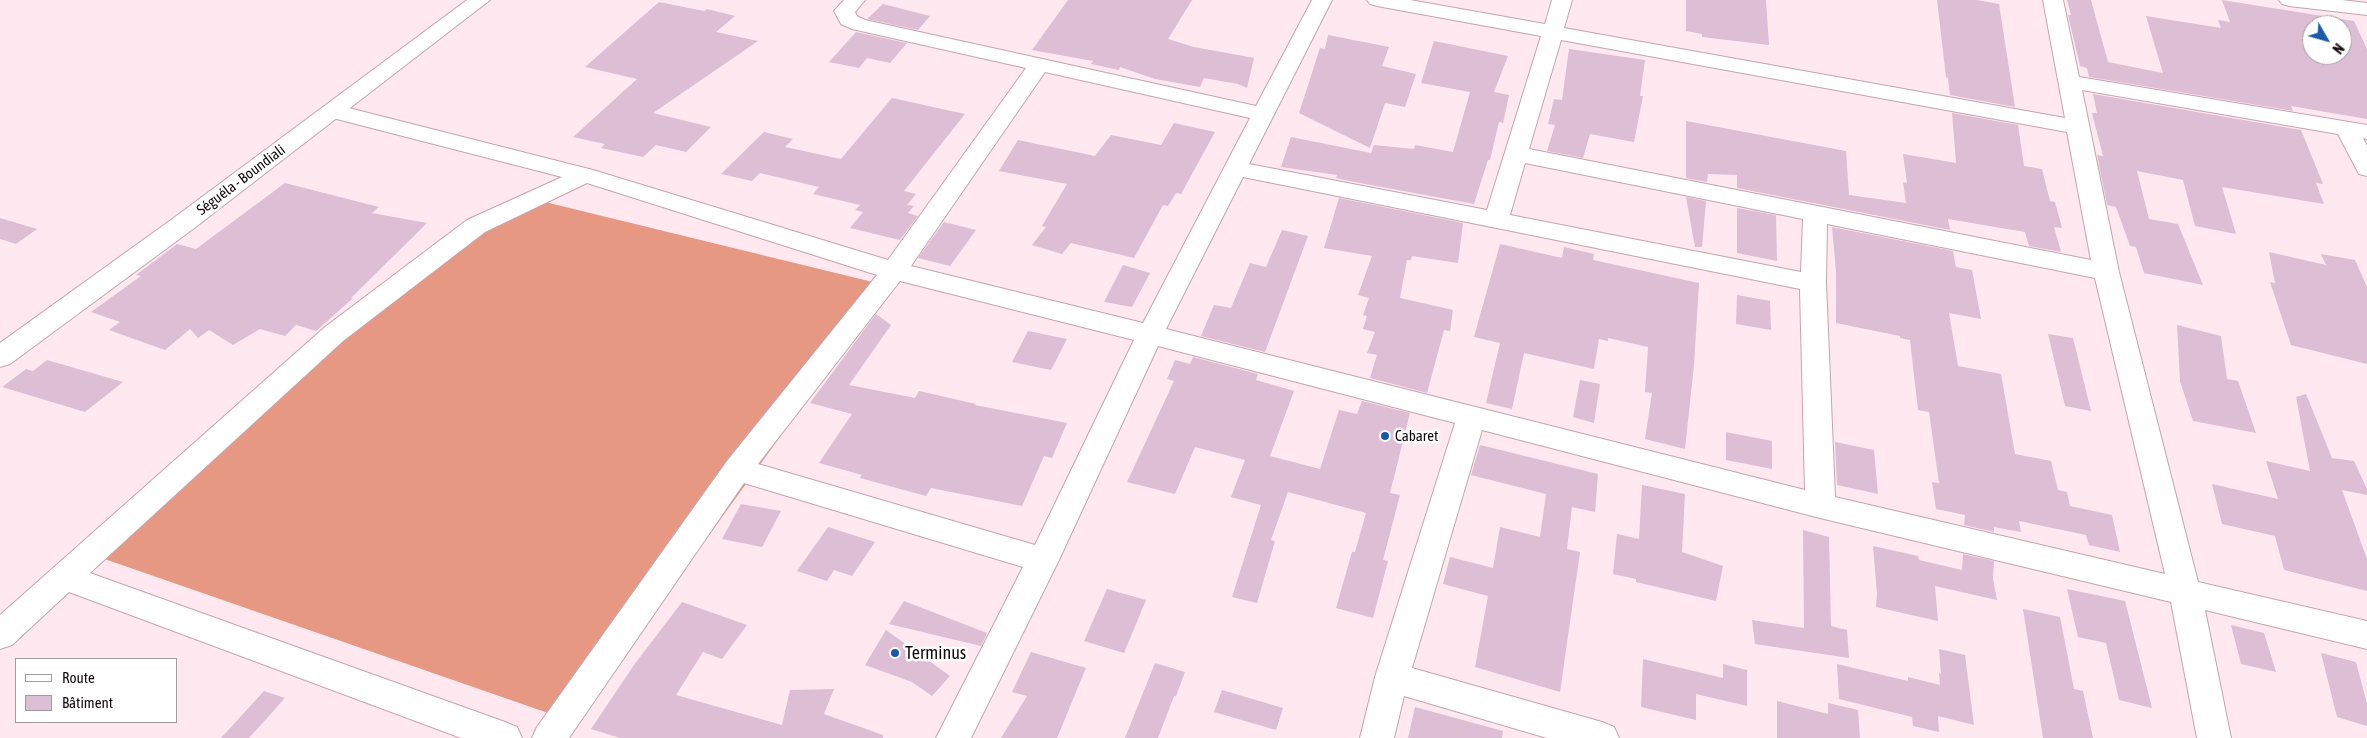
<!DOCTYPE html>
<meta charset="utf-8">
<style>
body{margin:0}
#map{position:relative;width:2367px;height:738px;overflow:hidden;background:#ffe8ef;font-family:"Asap Condensed",sans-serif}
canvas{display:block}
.legend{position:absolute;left:15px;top:658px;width:162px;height:65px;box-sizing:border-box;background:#fff;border:1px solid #a19d9e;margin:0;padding:6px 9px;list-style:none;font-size:15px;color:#14090d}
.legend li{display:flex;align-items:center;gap:10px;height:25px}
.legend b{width:25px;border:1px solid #a19d9e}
.north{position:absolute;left:2302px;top:15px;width:50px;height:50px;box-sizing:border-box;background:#fff;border:1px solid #a19d9e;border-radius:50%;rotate:128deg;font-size:14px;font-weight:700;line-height:20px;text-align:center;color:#14090d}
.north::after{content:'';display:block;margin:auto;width:18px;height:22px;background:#1a59a9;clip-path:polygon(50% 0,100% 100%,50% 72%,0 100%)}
</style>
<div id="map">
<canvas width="2367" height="738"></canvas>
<ul class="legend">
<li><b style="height:6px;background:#fff"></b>Route</li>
<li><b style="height:14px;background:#ddbed4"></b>Bâtiment</li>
</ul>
<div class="north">N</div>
</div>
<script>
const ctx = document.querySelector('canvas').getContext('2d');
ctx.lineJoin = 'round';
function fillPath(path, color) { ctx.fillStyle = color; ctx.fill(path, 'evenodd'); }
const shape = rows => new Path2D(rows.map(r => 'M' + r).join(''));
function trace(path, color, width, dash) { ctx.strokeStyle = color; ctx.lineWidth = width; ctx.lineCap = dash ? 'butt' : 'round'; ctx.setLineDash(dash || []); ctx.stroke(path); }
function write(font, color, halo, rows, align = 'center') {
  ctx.font = font + ' "Asap Condensed",sans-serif'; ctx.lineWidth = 5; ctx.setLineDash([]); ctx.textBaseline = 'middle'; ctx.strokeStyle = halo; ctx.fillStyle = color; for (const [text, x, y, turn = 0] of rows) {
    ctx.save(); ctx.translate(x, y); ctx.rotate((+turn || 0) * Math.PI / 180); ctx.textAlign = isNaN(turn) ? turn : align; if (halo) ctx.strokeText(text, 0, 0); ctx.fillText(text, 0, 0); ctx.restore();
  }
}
const forest = shape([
 [545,202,889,286,574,722,96,556,427,257]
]);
const building = shape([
 [1068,0,1192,0,1168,39,1194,47,1254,58,1247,88,1238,84,1204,78,1200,87,1155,79,1120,67,1119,70,1091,64,1093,61,1032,50],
 [1686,0,1766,0,1769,45,1702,37,1702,34,1686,31],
 [1937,0,1977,0,1999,4,2015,107,1950,95,1948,78,1946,77],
 [2067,0,2091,0,2108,62,2163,73,2146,16,2221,28,2218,20,2230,22,2222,0,2354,21,2367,49,2367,119,2291,106,2293,111,2089,77,2087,68,2080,66,2068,15,2071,15],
 [2312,25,2342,25,2342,55,2312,55],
 [659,2,704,11,707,9,735,16,716,32,758,41,653,113,711,127,686,152,656,145,643,157,601,148,605,144,573,137,637,79,585,67],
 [883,4,930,16,918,30,867,19],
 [856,32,907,43,890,63,867,58,859,68,829,62],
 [1328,35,1389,47,1382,66,1416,74,1405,107,1385,103,1370,148,1299,113,1320,48,1325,49],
 [1434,41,1508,56,1494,92,1509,95,1503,123,1499,122,1490,160,1488,160,1474,204,1344,180,1336,178,1337,175,1281,167,1291,137,1371,153,1374,145,1414,149,1415,145,1453,152,1470,92,1421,83],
 [1569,49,1645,60,1640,96,1643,96,1634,142,1590,134,1583,158,1547,151,1555,125,1548,124,1554,99,1562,100],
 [2093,94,2301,130,2323,184,2316,183,2324,204,2222,187,2236,234,2195,226,2183,180,2137,171,2149,219,2178,224,2203,285,2144,273,2136,247,2130,246,2116,207,2107,205,2097,155,2103,156,2092,113,2097,113],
 [892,98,965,114,904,191,916,194,907,205,914,206,908,213,918,216,900,240,850,228,863,212,855,210,860,205,813,194,819,187,760,173,752,181,721,174,764,132,793,139,785,147,841,159],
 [1952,113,2018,125,2024,166,2042,169,2050,201,2055,202,2062,228,2054,227,2061,252,2029,246,2025,232,1948,219,1950,230,1737,188,1737,175,1708,174,1707,182,1686,178,1686,121,1846,151,1849,195,1906,203,1903,182,1907,183,1903,154,1956,163],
 [1174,123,1215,132,1181,194,1176,193,1168,206,1163,205,1134,258,1071,243,1062,254,1032,245,1046,227,1042,226,1067,184,999,171,1018,140,1095,156,1111,135,1161,145],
 [285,183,379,207,372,213,427,223,351,298,353,298,316,331,296,325,285,336,260,329,233,345,209,330,198,338,190,329,165,350,109,330,120,322,91,312,141,276,136,275,177,244,196,249],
 [1686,197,1706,201,1702,247,1695,247],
 [1339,198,1463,223,1458,263,1412,256,1411,260,1407,260,1400,298,1453,310,1450,331,1444,330,1427,393,1370,378,1377,355,1367,353,1375,332,1363,329,1367,316,1363,315,1369,298,1358,295,1372,256,1324,248],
 [1737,208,1776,215,1777,261,1737,253],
 [0,218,37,229,16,244,0,239],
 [944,222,976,230,950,266,918,258],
 [1832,227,1953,251,1956,267,1972,270,1981,319,1949,313,1958,366,2001,374,2015,454,2051,461,2058,490,2067,492,2070,506,2112,515,2120,552,2089,545,2086,535,2019,521,2021,532,1994,527,1994,532,1964,525,1965,515,1936,509,1932,482,1939,483,1929,412,1918,410,1910,340,1900,338,1900,336,1836,323,1836,272],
 [1282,230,1308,236,1265,352,1201,336,1214,305,1231,308,1250,263,1266,267],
 [1500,244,1562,258,1564,247,1594,254,1593,260,1699,283,1694,365,1685,449,1645,439,1652,393,1645,392,1648,347,1608,338,1608,341,1599,339,1594,369,1524,353,1512,409,1486,403,1500,343,1474,337],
 [2269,252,2326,265,2321,254,2355,260,2367,287,2367,364,2291,345,2270,282,2275,283],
 [1123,265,1150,273,1132,307,1104,302],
 [1737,295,1770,301,1771,330,1736,324],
 [876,314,891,325,849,385,915,398,919,391,976,404,975,405,1067,423,1052,458,1044,456,1022,506,931,488,926,496,860,478,862,475,819,463,852,414,810,403],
 [2177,325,2221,336,2227,379,2238,381,2256,433,2193,421,2180,381],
 [1028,331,1067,339,1051,370,1012,362],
 [2048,334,2073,338,2091,411,2065,406],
 [1193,357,1258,374,1256,380,1294,391,1270,456,1320,469,1339,410,1357,414,1362,401,1410,413,1390,493,1400,495,1383,560,1388,561,1373,618,1336,608,1352,552,1355,552,1366,513,1288,492,1271,540,1275,541,1257,603,1232,597,1261,505,1231,497,1245,460,1195,447,1175,494,1127,482,1174,381,1167,379,1175,360,1190,364],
 [47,360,123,382,85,412,2,387,26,369,33,371],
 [1580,380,1600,384,1594,423,1573,417],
 [2306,394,2332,458,2354,461,2367,489,2367,495,2342,490,2367,559,2367,591,2284,570,2275,536,2222,524,2212,484,2278,499,2266,461,2310,471,2296,397],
 [1726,432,1772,441,1772,469,1726,460],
 [1835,442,1874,450,1878,494,1837,485],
 [1480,445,1598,474,1595,512,1572,507,1567,549,1580,552,1560,692,1475,667,1488,596,1443,584,1450,557,1493,568,1500,527,1540,537,1546,494,1471,475],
 [1642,485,1685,494,1682,552,1723,566,1716,601,1636,582,1636,579,1613,574,1617,534,1639,539],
 [741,504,781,511,762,547,722,539],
 [828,527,875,542,852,576,834,570,827,581,797,571],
 [1803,530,1829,537,1831,626,1847,630,1849,658,1755,644,1752,620,1804,628],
 [1873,546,1918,556,1919,560,1962,570,1963,554,1994,561,1993,578,1997,600,1935,586,1938,621,1876,607,1877,593],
 [1107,589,1146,600,1124,653,1084,641],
 [2067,589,2125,601,2152,708,2119,700,2106,643,2078,637],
 [904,601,987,633,981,646,889,624],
 [682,602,747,625,722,659,703,652,676,695,782,725,790,690,834,689,824,714,883,735,883,738,620,738,591,729,634,665],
 [2023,609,2060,617,2074,689,2083,691,2093,738,2043,738],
 [2231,625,2264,633,2276,672,2241,664],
 [886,630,950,676,932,696,912,682,865,665],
 [1939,649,1965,655,1974,725,1938,716,1939,732,1913,726,1912,717,1839,699,1837,664,1908,681,1908,677,1940,685,1939,673,1941,674],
 [1031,652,1086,668,1057,738,1001,738,1027,696,1012,692],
 [2321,653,2356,662,2367,704,2367,726,2337,717],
 [1643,659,1723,678,1723,664,1747,670,1747,706,1696,694,1696,720,1641,707],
 [1155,663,1185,672,1176,696,1174,696,1158,738,1125,738],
 [1222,690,1283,708,1276,730,1214,712],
 [264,691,285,698,249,738,221,738],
 [1777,701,1828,714,1828,703,1858,710,1860,738,1777,738],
 [1415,707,1503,731,1502,738,1408,738]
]);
const minor = shape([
 [844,0,865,0,855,12,857,16,865,20,1256,106,1312,0,1332,0,1249,164,1487,210,1541,36,1377,6,1370,4,1367,0,1410,0,1545,24,1552,0,1572,0,1564,28,2065,118,2043,0,2063,0,2079,77,2367,125,2367,139,2363,138,2367,146,2367,176,2359,174,2338,134,2082,90,2119,272,2198,582,2367,621,2367,649,2205,610,2231,738,2197,738,2171,602,1820,518,1482,430,1412,668,1602,722,1614,727,1619,738,1547,738,1404,696,1394,738,1360,738,1375,677,1455,423,1158,346,1059,560,971,738,936,738,1023,567,744,483,569,738,532,738,537,727,727,461,877,275,587,183,485,232,343,341,90,573,505,722,517,727,522,738,461,738,69,592,12,645,0,649,0,615,325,327,467,220,562,177,325,116,322,111,325,106,333,104,593,170,888,260,1026,68,852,29,841,24,834,11,844,0],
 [1561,40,2067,132,2091,260,1529,149,1561,40],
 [1045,72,1250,118,1143,323,911,266,1045,72],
 [1525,163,1803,219,1801,272,1510,215,1525,163],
 [1243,177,1800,289,1805,490,1166,329,1243,177],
 [1827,224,2095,278,2165,574,1835,497,1826,283,1827,224],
 [900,281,1134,340,1035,545,758,464,900,281],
 [2279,0,2342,0,2367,3,2367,15,2289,6,2282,4,2279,0]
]);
const major = shape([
 [467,0,490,0,193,229,10,364,0,367,0,343,175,217,467,0]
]);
const markers = [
 [1385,436,5,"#1a59a9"],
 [895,653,5,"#1a59a9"]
];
const streetNames = [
 ["Séguéla - Boundiali",241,180,-37]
];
const poiNames = [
 ["Cabaret",1395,436]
];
const nearPoinames = [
 ["Terminus",905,653]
];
fillPath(forest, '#e79882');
fillPath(building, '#ddbed4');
trace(minor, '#c7a3af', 2);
trace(major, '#c7a3af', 2);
fillPath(minor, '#fff');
fillPath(major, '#fff');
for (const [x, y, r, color] of markers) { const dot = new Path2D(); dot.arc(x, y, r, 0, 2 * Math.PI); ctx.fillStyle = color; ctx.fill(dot); trace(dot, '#fff', 2); }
write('15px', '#14090d', '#fff', streetNames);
write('15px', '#14090d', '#fff', poiNames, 'left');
write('18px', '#14090d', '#fff', nearPoinames, 'left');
</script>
